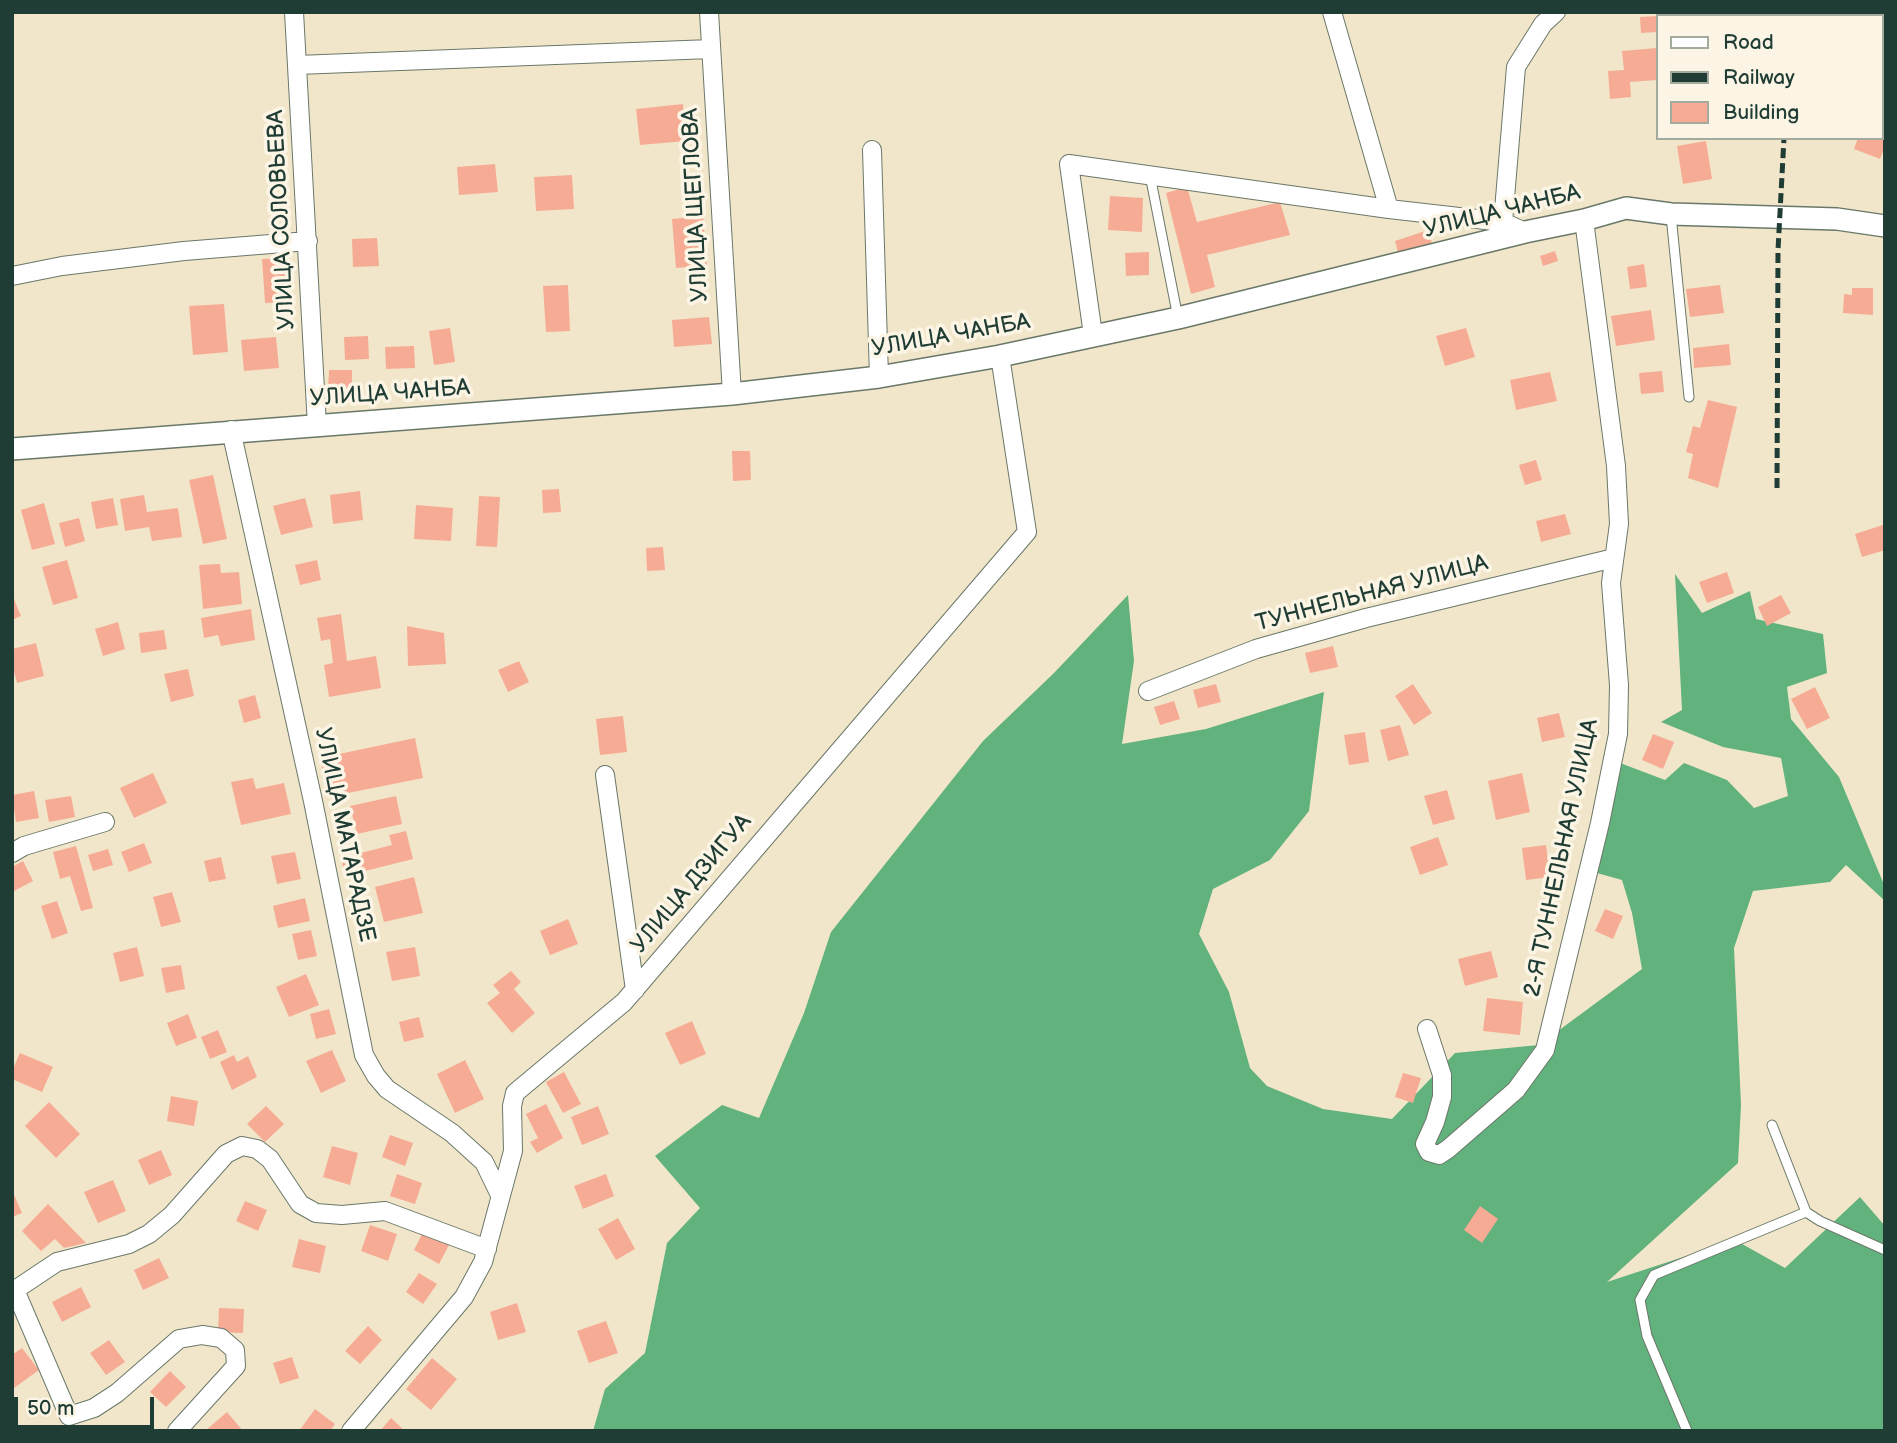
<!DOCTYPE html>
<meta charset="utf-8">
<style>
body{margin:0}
#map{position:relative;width:1897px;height:1443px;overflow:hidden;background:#f2e6ca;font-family:"Balsamiq Sans",sans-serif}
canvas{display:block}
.frame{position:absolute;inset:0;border:14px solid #1f3d34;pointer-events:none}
.legend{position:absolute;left:1656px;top:14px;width:228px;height:126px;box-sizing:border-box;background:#fcf5e5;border:2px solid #a4ab9e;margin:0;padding:9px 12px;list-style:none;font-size:21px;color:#1f3d34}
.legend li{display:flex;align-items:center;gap:14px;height:35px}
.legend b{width:35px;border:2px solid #a4ab9e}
.scale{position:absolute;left:14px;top:1397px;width:140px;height:32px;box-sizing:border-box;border:4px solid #1f3d34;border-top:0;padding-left:9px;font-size:21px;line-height:24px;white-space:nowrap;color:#1f3d34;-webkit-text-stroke:5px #fcf5e5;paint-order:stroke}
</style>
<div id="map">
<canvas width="1897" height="1443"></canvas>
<div class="frame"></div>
<ul class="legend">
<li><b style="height:9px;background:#fff"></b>Road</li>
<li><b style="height:9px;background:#1f3d34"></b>Railway</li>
<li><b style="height:19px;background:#f6ac94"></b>Building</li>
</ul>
<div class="scale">50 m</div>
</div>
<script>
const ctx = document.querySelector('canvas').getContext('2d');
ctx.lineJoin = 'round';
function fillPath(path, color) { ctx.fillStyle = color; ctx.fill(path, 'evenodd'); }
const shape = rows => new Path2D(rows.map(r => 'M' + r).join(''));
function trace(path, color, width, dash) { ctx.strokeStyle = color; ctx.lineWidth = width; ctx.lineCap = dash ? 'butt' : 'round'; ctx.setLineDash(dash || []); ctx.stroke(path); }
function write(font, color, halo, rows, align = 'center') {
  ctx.font = font + ' "Balsamiq Sans",sans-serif'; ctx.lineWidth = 7; ctx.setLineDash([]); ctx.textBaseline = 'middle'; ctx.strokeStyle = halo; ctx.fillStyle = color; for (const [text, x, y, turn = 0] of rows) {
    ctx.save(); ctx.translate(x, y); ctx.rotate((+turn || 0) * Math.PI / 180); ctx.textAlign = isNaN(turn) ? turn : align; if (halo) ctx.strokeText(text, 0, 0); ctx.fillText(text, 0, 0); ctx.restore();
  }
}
const forest = shape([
 [1675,574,1702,613,1750,591,1756,619,1823,634,1827,673,1787,687,1791,719,1839,777,1885,887,1885,901,1846,865,1830,882,1753,891,1734,948,1741,1105,1738,1163,1607,1282,1735,1240,1785,1268,1860,1197,1885,1226,1885,1431,593,1431,605,1389,645,1353,667,1243,700,1208,655,1156,722,1105,759,1118,804,1013,831,932,983,741,1054,673,1128,595,1134,661,1122,744,1206,729,1324,692,1309,811,1270,860,1213,889,1199,934,1229,992,1250,1068,1267,1086,1323,1109,1392,1119,1455,1053,1539,1045,1642,969,1632,913,1622,880,1597,873,1620,763,1665,780,1684,763,1727,780,1754,808,1788,796,1781,758,1723,747,1661,722,1682,710]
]);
const building = shape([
 [1668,12,1697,12,1697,16,1668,16],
 [1657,16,1657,32,1641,33,1640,17],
 [1657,48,1657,80,1630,82,1631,97,1610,99,1608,71,1624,70,1622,51],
 [683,104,686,141,640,145,636,109],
 [1881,109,1885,110,1885,146,1880,159,1854,149,1858,138,1881,138],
 [1706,141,1712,179,1683,184,1677,146],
 [495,164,498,192,459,195,457,167],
 [572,175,574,209,536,211,534,177],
 [1187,187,1197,222,1280,202,1290,235,1207,255,1215,287,1191,294,1166,193],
 [1110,196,1143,198,1142,232,1108,230],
 [703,216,707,265,676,268,672,219],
 [1428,230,1434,250,1400,260,1395,241],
 [377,238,379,266,353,267,352,239],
 [1555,251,1558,261,1543,266,1540,256],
 [1149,252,1149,275,1126,276,1125,253],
 [284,258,287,302,265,303,262,259],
 [1644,264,1647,287,1630,289,1627,267],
 [568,285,570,331,546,332,543,286],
 [1720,285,1724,313,1690,317,1686,289],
 [1852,288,1873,288,1873,315,1843,313,1844,294,1852,295],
 [224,304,228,352,193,355,189,306],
 [1651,310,1655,340,1616,346,1611,316],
 [709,317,712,344,674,347,672,320],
 [450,328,455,362,434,365,429,331],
 [1466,328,1475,357,1445,366,1436,336],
 [368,336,369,359,345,360,344,337],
 [276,337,279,368,244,371,241,340],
 [1729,344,1731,365,1694,368,1693,348],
 [414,346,415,368,386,369,385,347],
 [329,370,352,370,352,390,328,390],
 [1662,371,1664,392,1641,394,1639,373],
 [1550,372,1557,401,1516,410,1510,380],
 [1708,400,1737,407,1718,488,1688,478,1693,454,1686,452,1693,426,1700,428],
 [732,451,750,451,751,480,733,481],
 [1536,460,1542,480,1525,485,1519,465],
 [213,475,227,539,203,544,189,480],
 [559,489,561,512,543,513,542,490],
 [360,491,363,520,333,524,330,495],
 [144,495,147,512,178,508,182,537,152,541,149,527,125,531,120,499],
 [479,496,500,497,497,547,476,546],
 [113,498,118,525,96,529,91,502],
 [305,498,313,527,281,535,273,506],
 [44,503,55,544,32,550,21,510],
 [416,505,453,508,451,541,414,539],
 [1565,514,1571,534,1541,542,1536,521],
 [79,518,85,541,65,547,59,523],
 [1883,525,1885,550,1862,557,1855,534],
 [663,547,665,570,647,571,646,548],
 [67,560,78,598,53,605,42,567],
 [317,560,321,580,300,585,295,565],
 [220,564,221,573,239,572,242,604,203,609,199,565],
 [1727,572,1734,593,1707,603,1699,582],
 [12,594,21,616,12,620],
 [1781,595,1791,613,1767,626,1758,607],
 [251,609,255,640,221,646,218,635,204,638,201,618],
 [341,614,347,661,376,656,381,688,329,697,324,665,333,663,330,639,321,641,317,618],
 [118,622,125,649,103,656,95,629],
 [407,626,444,633,446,664,408,666],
 [164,630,167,649,141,653,139,633],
 [36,643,44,676,17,683,12,664,12,649],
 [1333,646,1338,667,1310,673,1305,653],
 [519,661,529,682,508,692,498,670],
 [188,669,194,696,171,702,164,674],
 [1216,684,1221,702,1198,708,1193,690],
 [1413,684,1432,713,1414,725,1395,696],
 [1815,687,1830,718,1807,729,1791,699],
 [255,695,261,718,244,723,238,700],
 [1174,701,1180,719,1160,725,1154,707],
 [1559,713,1565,737,1542,742,1537,718],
 [623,716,627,752,600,755,596,719],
 [1400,725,1409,755,1388,761,1380,730],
 [1365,732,1369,762,1349,765,1344,735],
 [1653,734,1674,742,1663,769,1642,760],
 [415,738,423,778,328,797,320,758],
 [153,773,167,803,134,818,120,788],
 [1522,773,1530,812,1496,820,1488,781],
 [253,778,256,789,284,783,291,814,241,825,231,782],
 [1447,790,1455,819,1433,825,1424,796],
 [34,791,39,818,16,822,12,795],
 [71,796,75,817,49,822,45,800],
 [396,796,402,824,357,834,350,806],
 [406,831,413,859,345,876,341,858,392,845,389,835],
 [1438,837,1448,865,1420,875,1410,847],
 [144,843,152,863,129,872,121,852],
 [1546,845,1550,877,1526,880,1522,848],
 [76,846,93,908,81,911,70,876,60,879,53,852],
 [108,849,113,865,93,871,88,855],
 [295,852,301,879,277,884,271,856],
 [221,857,226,879,209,882,204,861],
 [23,861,33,881,12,892,12,867],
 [414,877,423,913,384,922,375,887],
 [172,892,181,922,161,927,153,897],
 [305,898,310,921,278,928,273,906],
 [57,901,68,933,52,939,41,906],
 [1605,909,1623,916,1613,939,1595,931],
 [568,919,578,944,550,955,540,931],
 [311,930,317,956,298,960,292,934],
 [137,947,144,976,120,982,113,953],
 [415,947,420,976,392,981,386,952],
 [1491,951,1498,977,1465,986,1458,959],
 [181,965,185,989,166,993,161,968],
 [511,971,521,982,514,989,535,1013,512,1033,487,1003,500,993,493,985],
 [306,974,319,1005,289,1017,276,987],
 [1487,998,1523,1002,1520,1035,1483,1031],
 [329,1009,336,1034,316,1039,310,1014],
 [188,1014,197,1038,176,1046,167,1023],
 [419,1017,424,1037,404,1042,399,1022],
 [692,1021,706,1054,680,1065,665,1033],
 [218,1030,227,1052,210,1059,201,1037],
 [332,1050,346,1081,321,1093,306,1061],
 [20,1053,53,1067,42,1092,12,1079,12,1071],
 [234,1055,237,1062,248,1056,257,1077,232,1090,220,1062],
 [465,1060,484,1099,455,1113,437,1074],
 [564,1072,581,1104,563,1113,546,1082],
 [1403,1073,1421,1078,1413,1103,1395,1097],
 [171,1096,198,1101,194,1126,167,1121],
 [49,1102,80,1134,56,1158,25,1126],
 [546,1104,563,1138,537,1153,530,1142,538,1138,526,1114],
 [266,1106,284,1124,265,1142,247,1124],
 [598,1106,609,1134,582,1145,571,1117],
 [390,1135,413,1143,405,1166,382,1157],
 [332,1146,358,1153,350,1185,323,1177],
 [161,1150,172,1175,149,1185,138,1160],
 [397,1174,422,1183,415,1204,390,1196],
 [606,1174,614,1196,583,1209,574,1186],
 [113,1180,126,1211,98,1223,84,1192],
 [12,1190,22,1213,12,1217],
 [245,1201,267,1210,258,1231,236,1221],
 [48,1204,86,1243,64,1248,55,1239,41,1251,22,1231],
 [1480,1206,1498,1219,1482,1243,1464,1230],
 [618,1218,635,1249,616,1260,598,1229],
 [370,1225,397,1234,388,1261,361,1251],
 [423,1232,449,1245,439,1264,414,1250],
 [299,1239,326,1246,320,1273,292,1267],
 [159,1258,169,1278,143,1290,134,1270],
 [419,1273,437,1284,423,1304,406,1292],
 [81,1287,91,1307,62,1322,52,1302],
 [517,1303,526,1332,498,1340,490,1312],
 [219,1308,244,1309,243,1333,218,1332],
 [606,1321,618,1353,589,1363,577,1331],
 [368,1326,382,1340,360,1364,345,1351],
 [109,1340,125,1362,106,1375,90,1353],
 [22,1348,39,1370,14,1388,12,1355],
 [292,1357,299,1378,280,1384,273,1363],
 [432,1358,457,1379,431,1410,406,1389],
 [170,1371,186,1387,166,1407,150,1392],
 [315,1409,335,1424,330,1431,299,1431],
 [227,1412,243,1431,205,1431],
 [391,1418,405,1431,380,1431]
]);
const service = shape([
 [1150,175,1178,318],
 [1671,215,1689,397],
 [1772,1125,1806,1212,1820,1221,1885,1250],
 [1687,1431,1647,1336,1640,1300,1654,1275,1806,1212]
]);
const minor = shape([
 [294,12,317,426],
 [709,12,732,394],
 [1332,12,1389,209],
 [297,65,711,49],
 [872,150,879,377],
 [1498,232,1503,222,1516,67,1543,24,1556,12],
 [12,276,62,266,184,251,308,241],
 [1093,335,1069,164,1389,209,1503,222,1525,232],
 [231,430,313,801,364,1055,376,1076,387,1089,452,1133,484,1162,500,1195],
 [1148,691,1256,649,1366,618,1614,558],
 [605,775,635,990],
 [12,853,24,846,105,822],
 [1427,1029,1442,1075,1442,1097,1435,1122,1425,1144,1429,1152,1439,1155,1448,1149,1516,1090,1545,1050,1600,823,1618,734,1619,685,1611,583,1619,524,1616,466,1584,220],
 [15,1290,69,1416,94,1408,117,1393,179,1339,202,1335,221,1338,235,1350,236,1366,177,1431],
 [12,1292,57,1262,129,1244,149,1234,172,1215,226,1154,242,1146,257,1149,270,1159,300,1204,316,1213,342,1215,385,1211,487,1249],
 [351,1431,464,1297,483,1262,513,1151,512,1106,515,1093,624,1002,1027,532,1000,356]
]);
const tertiary = shape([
 [12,449,732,394,879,377,1000,356,1178,318,1525,232,1584,220,1626,208,1671,214,1837,219,1885,226]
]);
const rail = shape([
 [1790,16,1790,12],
 [1777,488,1778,250,1784,138]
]);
const streetNames = [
 ["УЛИЦА ЩЕГЛОВА",696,205,-93],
 ["УЛИЦА ЧАНБА",1502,212,-14],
 ["УЛИЦА СОЛОВЬЕВА",282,220,-93],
 ["УЛИЦА ЧАНБА",951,336,-10],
 ["УЛИЦА ЧАНБА",390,394,-4],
 ["ТУННЕЛЬНАЯ УЛИЦА",1372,594,-15],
 ["УЛИЦА МАТАРАДЗЕ",344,835,78],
 ["2-Я ТУННЕЛЬНАЯ УЛИЦА",1562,858,-78],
 ["УЛИЦА ДЗИГУА",692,884,-50]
];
fillPath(forest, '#62b27e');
fillPath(building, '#f6ac94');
trace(service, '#697868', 11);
trace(minor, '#697868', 20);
trace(tertiary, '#697868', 24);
trace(service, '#fff', 9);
trace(minor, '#fff', 18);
trace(tertiary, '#fff', 21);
trace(rail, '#1f3d34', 5, [10, 5]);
write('23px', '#1f3d34', '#fcf5e5', streetNames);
</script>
